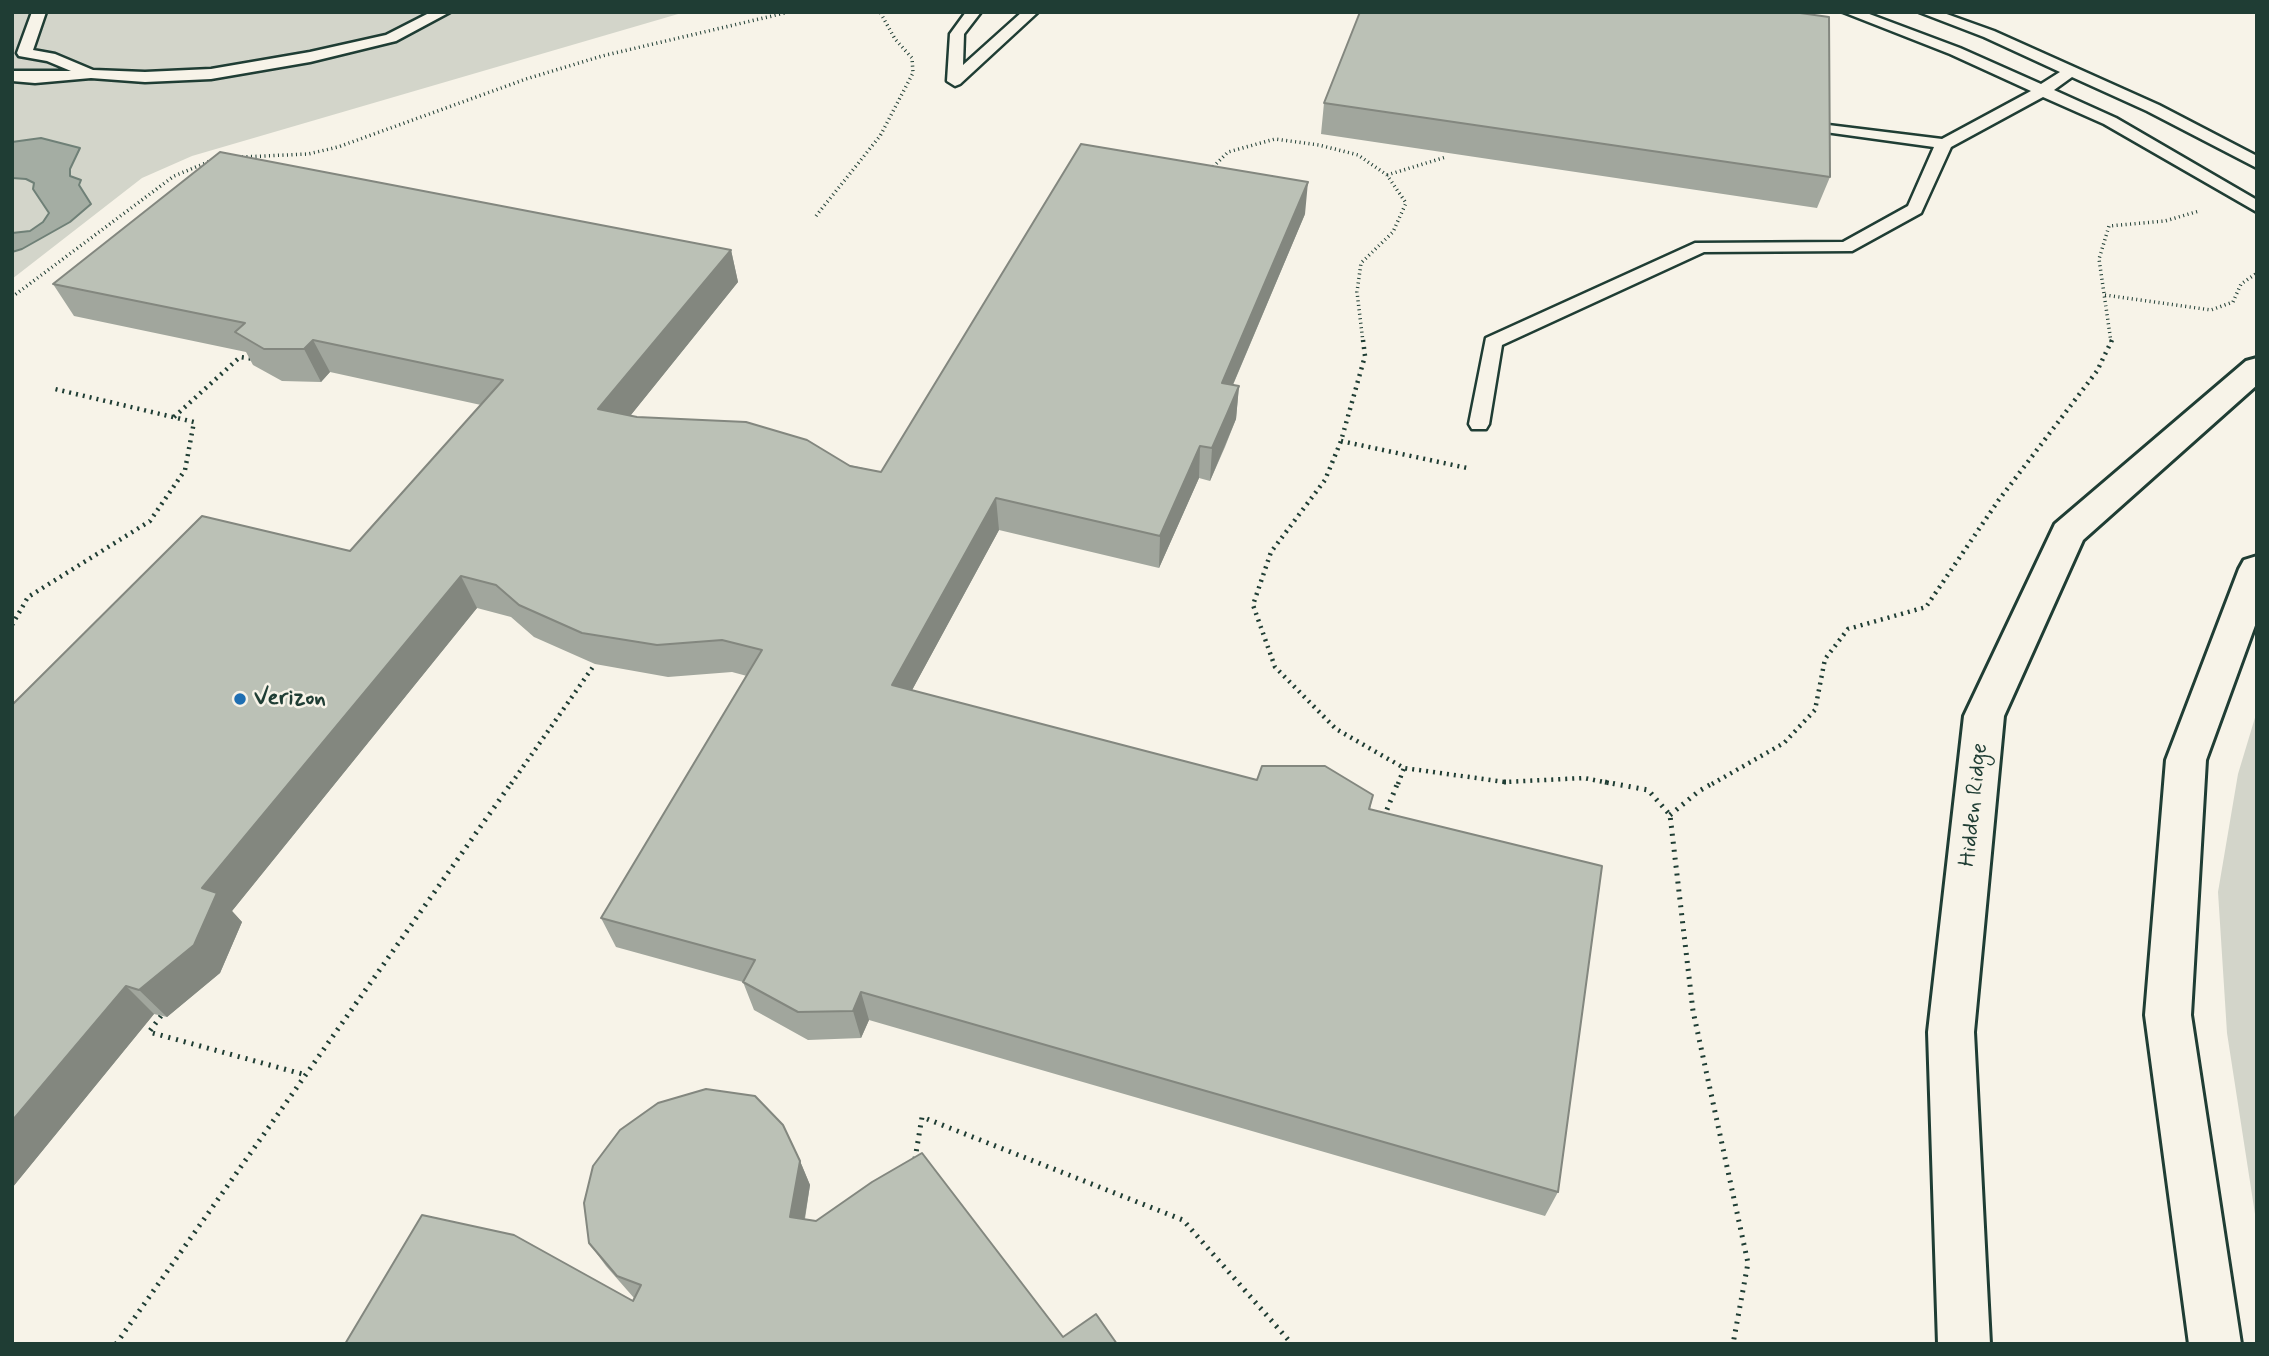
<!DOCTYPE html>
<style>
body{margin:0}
#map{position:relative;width:2269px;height:1356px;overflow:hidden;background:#f7f3e8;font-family:Mynerve,sans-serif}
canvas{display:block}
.frame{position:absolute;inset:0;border:14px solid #1f3d34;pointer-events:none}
</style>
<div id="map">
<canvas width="2269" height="1356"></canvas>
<div class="frame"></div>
</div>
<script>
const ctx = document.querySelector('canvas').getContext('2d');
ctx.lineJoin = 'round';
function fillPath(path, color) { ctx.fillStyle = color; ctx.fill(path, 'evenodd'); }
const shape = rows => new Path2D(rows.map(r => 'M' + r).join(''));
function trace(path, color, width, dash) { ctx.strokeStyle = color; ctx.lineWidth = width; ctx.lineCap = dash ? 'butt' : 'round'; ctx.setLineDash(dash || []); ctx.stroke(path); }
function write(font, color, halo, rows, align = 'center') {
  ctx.font = font + ' Mynerve,sans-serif'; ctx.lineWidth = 5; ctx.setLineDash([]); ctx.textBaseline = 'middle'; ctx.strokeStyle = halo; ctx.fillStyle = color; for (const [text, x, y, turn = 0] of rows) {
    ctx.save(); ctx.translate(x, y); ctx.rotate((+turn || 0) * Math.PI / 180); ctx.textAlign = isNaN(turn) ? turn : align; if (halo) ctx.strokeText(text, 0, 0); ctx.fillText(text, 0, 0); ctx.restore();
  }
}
const green = shape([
 [12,12,685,12,192,156,142,178,12,279],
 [2257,711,2257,1227,2227,1033,2218,892,2238,774]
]);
const water = shape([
 [41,138,80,148,70,169,70,176,81,180,79,185,91,204,70,222,22,249,12,252,12,233,30,231,43,222,49,213,33,189,34,183,26,179,12,178,12,142,41,138]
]);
const pathFar2 = shape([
 [242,157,308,154,338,147,526,79,602,56,789,12],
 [1210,170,1228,152,1275,139,1319,145,1358,155,1387,175,1406,203,1393,232,1361,263,1357,292,1363,342],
 [1387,175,1446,157],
 [816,216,880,136,913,73,912,58,895,39,880,12],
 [2105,295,2211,310,2233,302,2241,284,2257,273],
 [12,297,174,176,213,160],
 [2111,342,2099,259,2109,226,2165,221,2199,211]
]);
const pathFar1 = shape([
 [1363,340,1365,356,1341,441,1325,480,1271,552,1253,605,1275,667,1336,729,1404,768,1505,782,1584,778,1614,784],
 [174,417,240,357,254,359],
 [1341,441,1467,468],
 [12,625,28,597,150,521,185,470,194,422,55,389],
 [511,784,595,664],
 [1398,784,1404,768],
 [1712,784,1784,743,1815,710,1825,659,1848,629,1926,607,1998,501,2097,371,2112,340]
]);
const path = shape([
 [1504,782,1508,782],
 [1605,782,1648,790,1670,815,1693,1011,1748,1263,1733,1344],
 [1670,815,1699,791,1715,782],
 [1384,817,1398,782],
 [161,1016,149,1032,306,1075],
 [915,1159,922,1117,1183,1220,1292,1344],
 [116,1344,512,782]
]);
const service = shape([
 [32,12,46,12,33,50,55,54,93,70,145,72,211,69,310,52,386,35,431,12,450,12,396,41,310,62,211,79,145,82,91,78,35,83,12,81,12,71,71,71,47,61,19,56,17,53,32,12],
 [966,12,981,12,964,34,963,65,1022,12,1038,12,960,84,955,86,947,81,950,34,966,12],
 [1843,12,1864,12,1960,48,2041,84,2060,72,1984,37,1919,12,1941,12,1994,31,2159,105,2257,156,2257,168,2147,111,2072,77,2054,90,2116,118,2257,200,2257,212,2104,124,2043,97,1951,147,1921,213,1852,251,1704,252,1502,345,1489,424,1486,429,1472,429,1469,424,1486,338,1695,243,1843,242,1908,206,1934,147,1818,131,1812,129,1810,126,1812,123,1942,139,2031,91,1950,54,1843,12]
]);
const secondary = shape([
 [2257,358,2257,385,2083,540,2004,716,1974,1032,1990,1344,1938,1344,1928,1032,1964,716,2055,524,2246,361,2257,358],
 [2257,556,2257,620,2206,760,2191,1015,2241,1344,2189,1344,2145,1015,2166,760,2239,569,2244,560,2257,556]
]);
const wall = shape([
 [1324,103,1830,177,1817,208,1321,134],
 [1305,214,1233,385,1239,386,1236,419,1225,447,1210,481,1199,478,1159,568,999,530,912,690,1257,780,1373,795,1370,809,1558,1192,1545,1216,869,1020,861,1038,808,1040,754,1010,743,982,616,947,601,918,747,676,732,672,668,677,595,664,534,637,511,617,477,608,232,911,242,922,220,973,167,1017,154,1014,12,1188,350,551,481,405,330,372,321,382,282,381,253,365,246,352,74,316,53,284,731,250,738,282,630,416,881,472],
 [800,1161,810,1185,805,1219,1063,1337,633,1301,634,1298,606,1266,589,1243]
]);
const shadedWall = shape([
 [1308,182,1305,214,1220,415,1222,383],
 [731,250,738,282,610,441,598,409],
 [313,340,330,372,321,382,304,349],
 [1239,386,1236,419,1210,481,1212,448],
 [1200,446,1199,478,1159,568,1160,536],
 [996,498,999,530,898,716,892,685],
 [461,576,477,608,232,911,242,922,220,973,167,1017,139,990,202,888],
 [126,986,154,1014,12,1188,12,1121],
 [861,992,869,1020,861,1038,853,1011],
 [800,1161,810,1185,801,1240,790,1217]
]);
const building = shape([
 [1360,12,1793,12,1829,17,1830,177,1324,103,1360,12],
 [1081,144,1308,182,1222,383,1239,386,1227,414,1212,448,1200,446,1160,536,996,498,892,685,1257,780,1262,766,1325,766,1373,795,1369,809,1602,866,1558,1192,861,992,853,1011,798,1012,743,982,755,960,601,918,762,650,722,640,657,645,582,633,519,605,496,585,461,576,202,888,217,893,194,945,139,990,126,986,12,1121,12,705,202,516,350,551,503,380,313,340,304,349,264,349,235,332,245,323,53,284,220,152,731,250,598,409,637,417,746,422,807,440,850,466,881,472,1081,144],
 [706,1089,755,1096,783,1125,800,1161,790,1217,816,1221,872,1182,922,1153,1063,1337,1096,1314,1117,1344,345,1344,422,1215,514,1235,633,1301,641,1285,617,1276,589,1243,584,1203,593,1166,620,1130,658,1103,706,1089]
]);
const markers = [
 [240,699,7,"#1f6fb2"]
];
const poiNames = [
 ["Verizon",254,699]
];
const streetNames = [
 ["Hidden Ridge",1975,805,-84]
];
fillPath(green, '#d3d5ca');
fillPath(water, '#a4ada3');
trace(water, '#6f8077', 2);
trace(service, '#1f3d34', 5);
trace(secondary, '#1f3d34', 6);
trace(pathFar2, '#1f3d34', 3.5, [1, 3.5]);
trace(pathFar1, '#1f3d34', 4.5, [2, 5]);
trace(path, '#1f3d34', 5, [2, 6]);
fillPath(service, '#f7f3e8');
fillPath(secondary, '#f7f3e8');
fillPath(wall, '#a1a69d');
fillPath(shadedWall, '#83877f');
fillPath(building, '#bbc1b6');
trace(building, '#83877f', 2);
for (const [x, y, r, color] of markers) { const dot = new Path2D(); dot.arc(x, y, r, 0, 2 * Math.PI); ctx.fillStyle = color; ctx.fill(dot); trace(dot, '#f7f3e8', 2.5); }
write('bold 23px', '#1f3d34', '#f7f3e8', poiNames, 'left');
write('23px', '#1f3d34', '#f7f3e8', streetNames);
</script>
